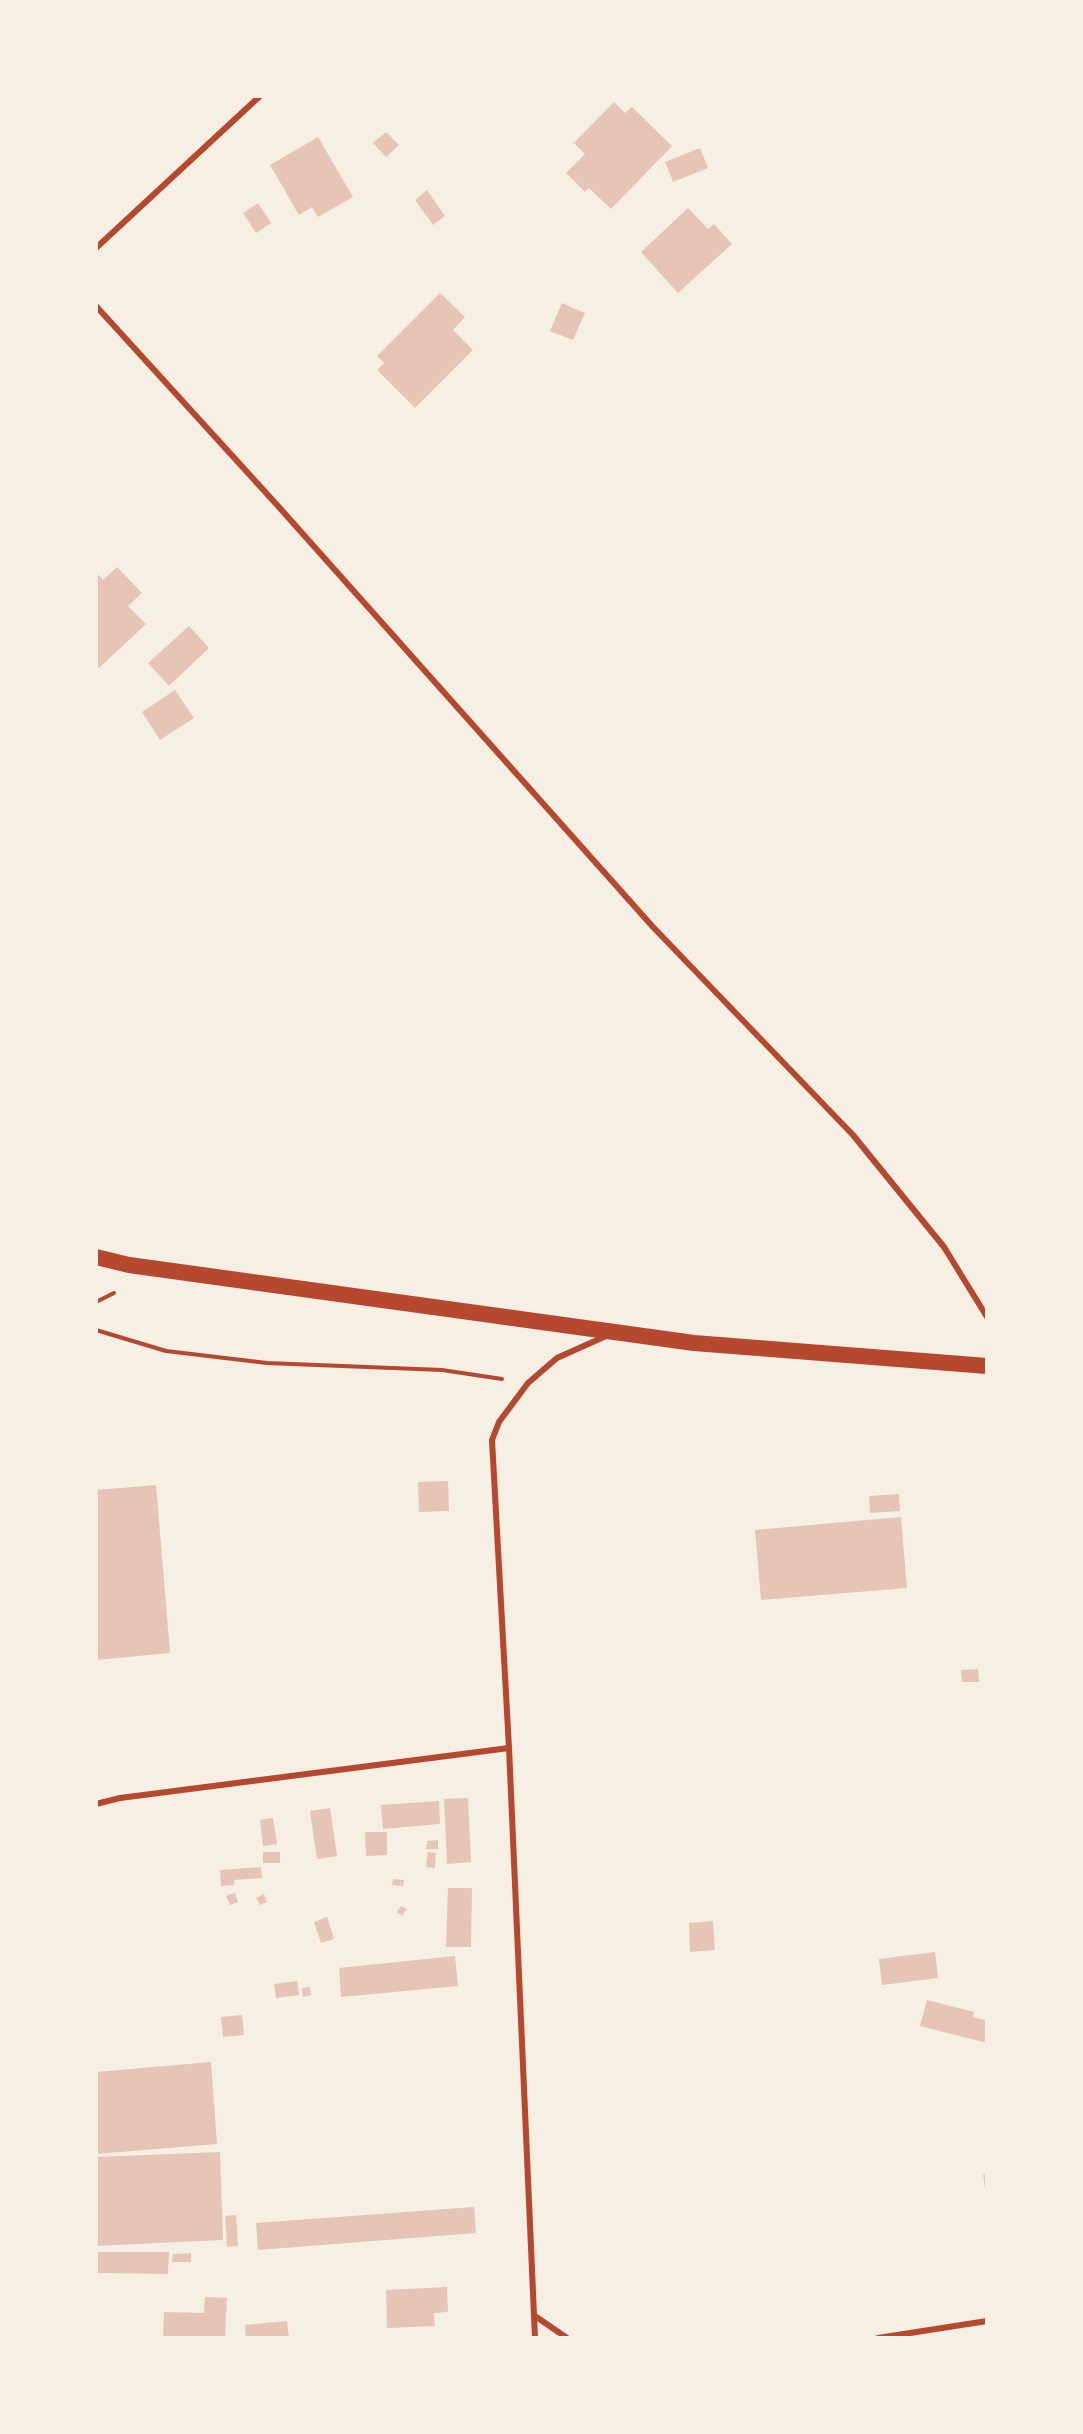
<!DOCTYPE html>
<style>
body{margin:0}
#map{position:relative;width:1083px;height:2434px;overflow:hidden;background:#f6efe4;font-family:Jost,sans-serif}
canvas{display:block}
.frame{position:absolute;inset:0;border:98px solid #f6efe4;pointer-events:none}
</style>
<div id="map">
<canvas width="1083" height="2434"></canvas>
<div class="frame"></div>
</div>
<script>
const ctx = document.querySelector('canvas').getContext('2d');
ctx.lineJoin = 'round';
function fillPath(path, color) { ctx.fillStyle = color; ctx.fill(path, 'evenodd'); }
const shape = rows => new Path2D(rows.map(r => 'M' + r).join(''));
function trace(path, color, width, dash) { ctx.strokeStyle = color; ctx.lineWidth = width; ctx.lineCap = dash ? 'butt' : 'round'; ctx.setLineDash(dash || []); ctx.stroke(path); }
const building = shape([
 [614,102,625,113,632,107,672,146,611,209,589,188,585,192,566,173,585,154,574,143],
 [386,132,399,145,386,157,373,143],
 [318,137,353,197,318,217,312,207,299,215,270,165],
 [700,148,708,168,673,182,665,162],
 [427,190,445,216,433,225,415,200],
 [258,203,271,223,256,233,243,213],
 [688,208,708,229,714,224,732,244,678,293,641,252],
 [440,293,465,317,453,330,473,350,415,408,377,370,384,363,377,356],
 [562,303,585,313,573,340,550,331],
 [117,567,142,593,128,606,146,624,99,668,96,665,96,572,103,580],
 [189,626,209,648,169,686,148,663],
 [175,690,194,718,160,740,142,712],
 [448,1481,449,1511,419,1512,418,1482],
 [156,1485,170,1653,96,1660,96,1490],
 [899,1494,900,1511,870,1513,869,1496],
 [901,1517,907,1588,761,1600,755,1530],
 [978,1669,979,1682,962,1682,961,1670],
 [468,1798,471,1862,447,1864,444,1799],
 [439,1801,440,1824,383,1829,381,1805],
 [330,1808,337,1856,317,1859,310,1811],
 [273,1818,277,1844,263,1846,260,1820],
 [365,1832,387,1832,387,1855,366,1856],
 [438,1840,438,1849,426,1849,427,1841],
 [263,1852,280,1852,280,1863,263,1863],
 [428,1852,436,1853,435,1868,426,1867],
 [261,1867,262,1878,234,1880,234,1885,221,1886,220,1870],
 [393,1879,404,1880,403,1886,392,1885],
 [448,1888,472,1888,471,1947,446,1947],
 [235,1893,238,1902,230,1905,226,1896],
 [264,1894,267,1902,260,1905,256,1898],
 [401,1906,407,1909,402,1916,397,1912],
 [327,1917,334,1939,321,1943,314,1922],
 [713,1921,715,1950,690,1952,689,1923],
 [935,1952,938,1978,882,1985,879,1959],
 [455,1956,458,1986,341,1997,339,1968],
 [297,1981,299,1995,276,1998,274,1984],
 [310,1987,311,1995,303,1997,302,1988],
 [927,2000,974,2012,973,2017,987,2021,987,2043,920,2026],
 [242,2015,244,2035,223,2037,221,2017],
 [211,2062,217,2144,96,2154,96,2072],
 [220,2152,223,2240,96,2246,96,2157],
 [987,2173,987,2197,986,2197,983,2174],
 [474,2207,476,2233,258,2250,256,2223],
 [236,2215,238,2246,227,2247,225,2216],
 [96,2252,169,2252,168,2274,96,2273],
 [191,2253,191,2262,172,2262,173,2254],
 [447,2287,448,2312,434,2313,435,2326,387,2328,386,2290],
 [205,2297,227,2298,225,2338,163,2338,164,2312,204,2313],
 [287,2321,289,2338,246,2338,245,2325]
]);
const path = shape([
 [96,1302,114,1293],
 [96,1330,166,1351,267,1363,442,1370,502,1379]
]);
const minor = shape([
 [96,248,260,96],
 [96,306,278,506,653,927,853,1135,944,1247,987,1317],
 [96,1804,120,1798,509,1748],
 [535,2316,567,2338],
 [535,2338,509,1748,492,1440,499,1422,528,1383,557,1358,606,1336],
 [878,2338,987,2321]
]);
const trunk = shape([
 [96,1257,129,1265,694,1343,987,1366]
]);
fillPath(building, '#e6c5b7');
trace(path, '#b5482f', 4);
trace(minor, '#b5482f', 6);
trace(trunk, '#b5482f', 16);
</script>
